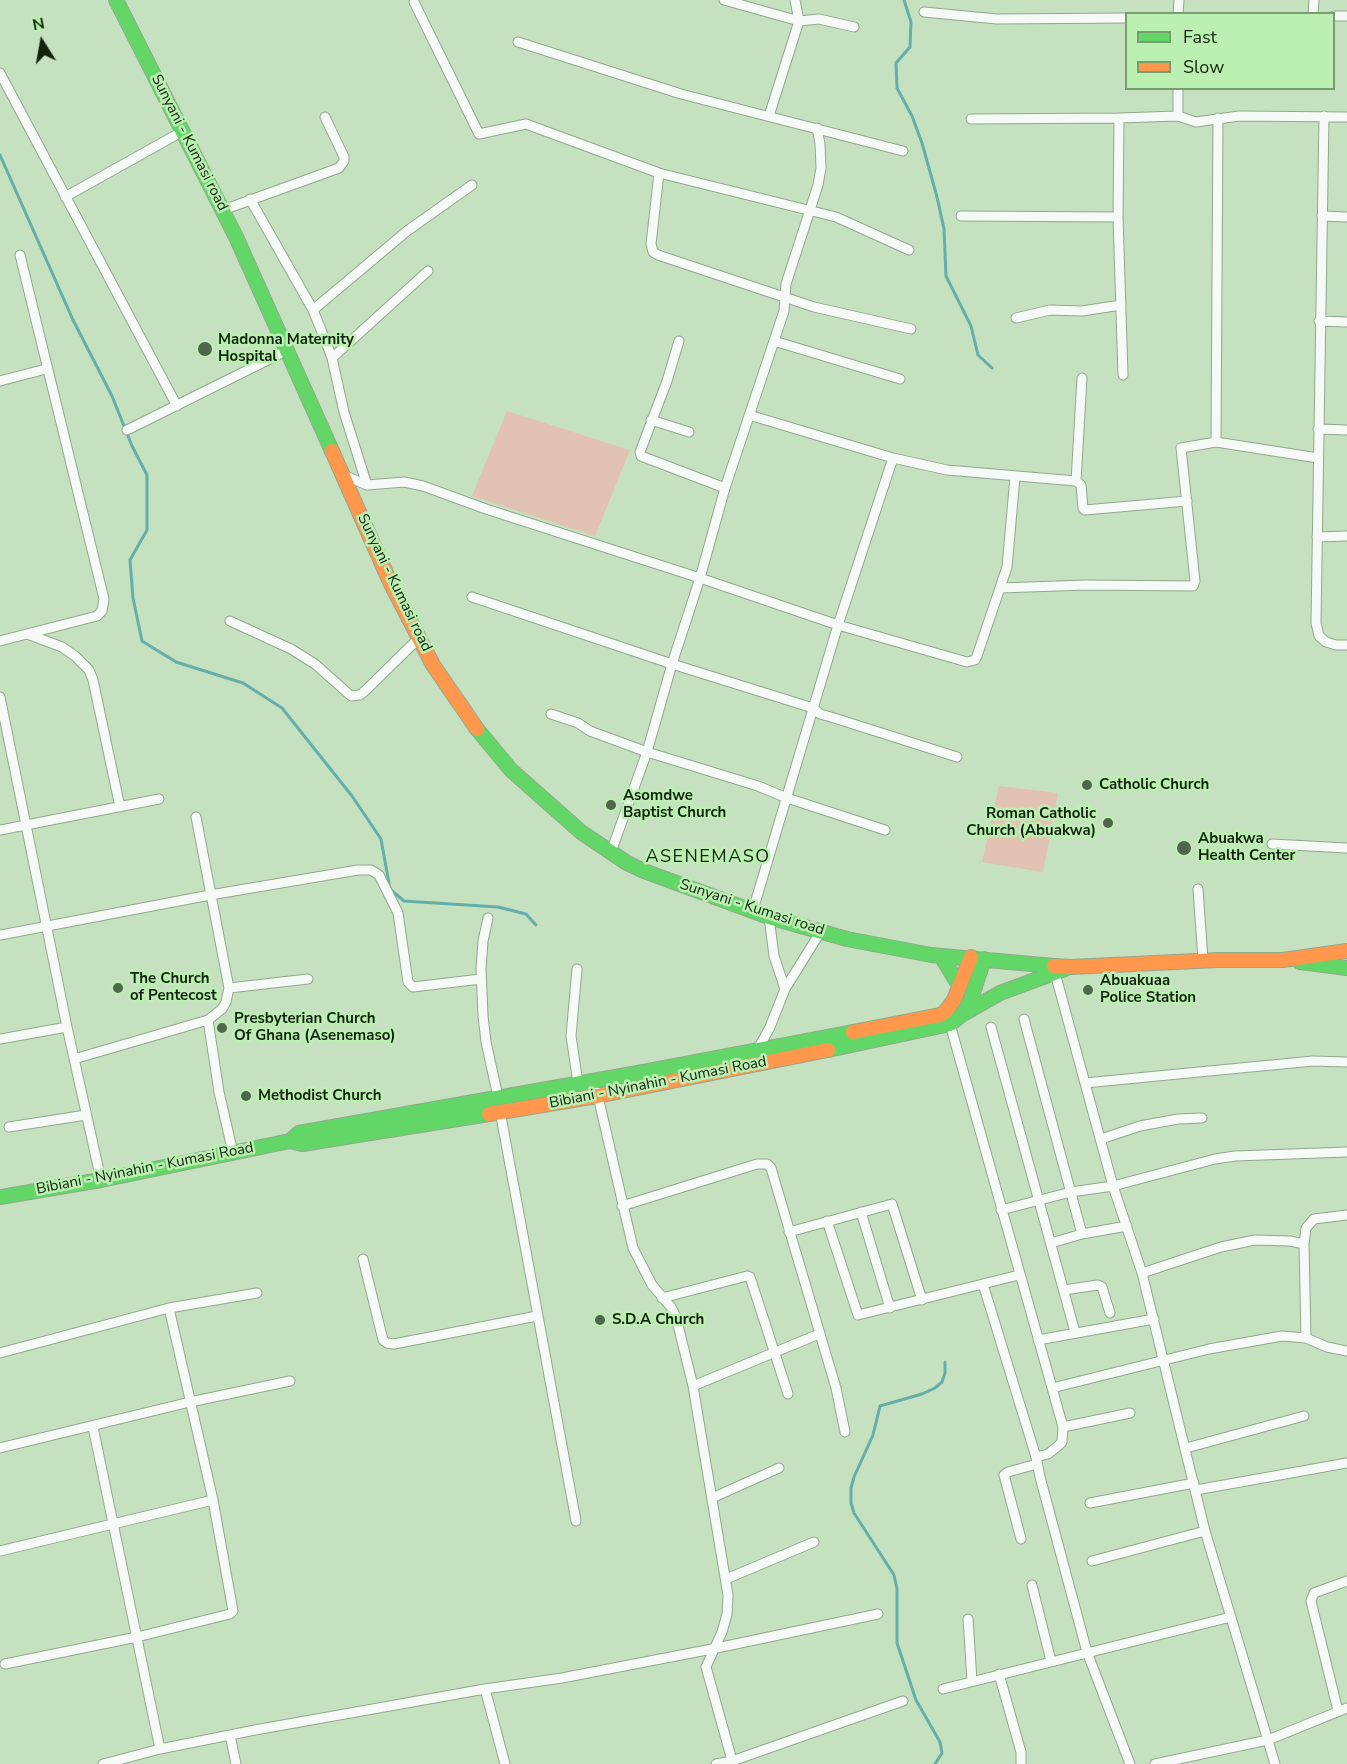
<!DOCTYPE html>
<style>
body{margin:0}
#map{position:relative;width:1347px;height:1764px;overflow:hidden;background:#c5e1c0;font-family:"Nunito Sans",sans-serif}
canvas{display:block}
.legend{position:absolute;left:1125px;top:12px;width:210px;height:78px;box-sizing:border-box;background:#bcefb2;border:2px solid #789e70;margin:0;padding:8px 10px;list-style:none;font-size:18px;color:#11240d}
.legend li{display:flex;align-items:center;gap:12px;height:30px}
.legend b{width:30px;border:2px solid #789e70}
.north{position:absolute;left:12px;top:12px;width:60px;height:60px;-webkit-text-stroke:4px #bcefb2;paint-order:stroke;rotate:349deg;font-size:16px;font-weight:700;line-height:24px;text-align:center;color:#11240d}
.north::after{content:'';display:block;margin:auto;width:21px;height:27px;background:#11240d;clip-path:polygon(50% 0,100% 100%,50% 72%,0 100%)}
</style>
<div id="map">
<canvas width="1347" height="1764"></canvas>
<ul class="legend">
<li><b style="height:8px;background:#63d668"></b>Fast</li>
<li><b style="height:8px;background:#ff974d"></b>Slow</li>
</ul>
<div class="north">N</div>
</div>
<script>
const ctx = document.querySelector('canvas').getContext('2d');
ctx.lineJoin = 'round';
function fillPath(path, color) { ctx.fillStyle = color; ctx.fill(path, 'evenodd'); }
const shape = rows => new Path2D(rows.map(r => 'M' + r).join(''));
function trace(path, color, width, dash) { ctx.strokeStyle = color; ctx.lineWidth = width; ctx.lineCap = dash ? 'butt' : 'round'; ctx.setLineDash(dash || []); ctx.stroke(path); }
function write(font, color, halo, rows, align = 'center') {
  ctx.font = font + ' "Nunito Sans",sans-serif'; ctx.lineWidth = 5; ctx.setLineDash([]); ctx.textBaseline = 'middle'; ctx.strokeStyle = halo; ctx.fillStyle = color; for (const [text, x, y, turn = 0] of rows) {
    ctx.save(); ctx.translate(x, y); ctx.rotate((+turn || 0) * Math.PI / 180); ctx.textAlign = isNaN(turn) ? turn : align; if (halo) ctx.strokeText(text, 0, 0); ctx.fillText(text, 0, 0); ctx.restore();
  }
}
const green = shape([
 [507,411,630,450,595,536,472,496],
 [999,786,1058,793,1043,872,982,862]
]);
const stream = shape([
 [904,0,911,22,910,47,896,63,897,88,912,116,922,143,937,197,944,229,946,276,971,326,978,355,992,368],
 [0,155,73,320,112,396,132,446,147,475,147,530,130,560,133,598,142,641,176,662,243,683,282,708,352,796,381,839,390,889,404,901,498,907,526,914,536,925],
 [935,1764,942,1753,940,1742,916,1700,897,1643,897,1589,894,1575,854,1513,851,1503,851,1488,854,1477,873,1435,880,1406,922,1394,935,1388,942,1382,945,1373,945,1362]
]);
const street = shape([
 [724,0,799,21,819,19,854,27],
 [414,2,479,134,526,124,659,173,836,217,909,250],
 [924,12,997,19,1126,18],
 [1178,14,1179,0],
 [1313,14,1314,0],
 [1334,16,1347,16],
 [518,42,681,94,903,151],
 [0,73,177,406],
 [1178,88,1178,116],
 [769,116,799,21,795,0],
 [1324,116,1316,623,1319,636,1326,642,1336,645,1347,645],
 [1119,118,1118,217,1123,375],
 [971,119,1119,118,1178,116,1196,122,1239,116,1347,117],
 [659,173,651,244,653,252,658,255,814,307,911,329],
 [65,197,183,131],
 [250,199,313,310,326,342,332,358,344,412,367,485],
 [223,210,339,168,344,161,344,157,325,117],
 [961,216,1118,217],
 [1322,216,1347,217],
 [313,310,407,231,472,185],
 [1016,318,1050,310,1082,311,1121,305],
 [1319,321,1347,322],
 [679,341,667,381,640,452,641,456,725,488],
 [774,341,900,379],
 [332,358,428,271],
 [0,381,46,369],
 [749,415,893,458,947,470,1076,481,1081,485,1083,508,1085,510,1187,501],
 [651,420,689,432],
 [1318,429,1347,430],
 [127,430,288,350],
 [1216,442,1218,118],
 [343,475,367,485,404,482,423,486,486,509,700,578,838,625,967,662,975,660,977,656,1007,567,1015,477],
 [1076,481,1082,378],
 [1317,537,1347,536],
 [1000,588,1086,585,1193,586,1195,581,1181,448,1216,442,1318,458],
 [472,597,672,664,813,708,820,714,831,717,957,757],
 [230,621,291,649,315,664,351,696,360,695,366,690,419,638],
 [30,635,62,647,75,656,89,670,93,680,120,807],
 [0,641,97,616,102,611,104,599,20,255],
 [0,697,67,1027,101,1180],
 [551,714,578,723,590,731,647,752,758,786,787,798,885,830],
 [0,830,159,799],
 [1272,844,1347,848],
 [611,852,647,752,672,664,700,578,725,488,784,311,786,284,818,185,821,168,820,144,817,128],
 [1198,889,1203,960],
 [753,910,838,625,893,458],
 [769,917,774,956,785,989],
 [488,918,483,941,481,969,483,1016,486,1042,498,1097],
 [0,935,210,895,358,870,371,870,379,875,398,913,408,982,413,987,481,979],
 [577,969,571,1036,578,1083],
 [1055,973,1113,1186,1142,1273,1205,1531,1275,1764],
 [229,988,308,979],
 [1024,1019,1082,1234],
 [208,1020,219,1092,233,1153],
 [950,1024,1063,1427,1062,1442,1058,1446,1048,1454,1036,1457,1040,1477,1087,1652,1130,1764],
 [991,1027,1075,1332],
 [0,1039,67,1027],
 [758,1049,770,1027,785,989,821,931],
 [74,1059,208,1020,222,1009,226,1002,229,988,196,817],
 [1085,1083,1313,1061,1347,1062],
 [597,1092,633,1248,652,1285,671,1307,676,1317,693,1386,728,1595,727,1614,722,1632,706,1667,733,1764],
 [500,1111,576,1521],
 [9,1127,86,1115],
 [1101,1139,1140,1126,1178,1119,1202,1118],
 [622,1206,757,1164,767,1164,771,1168,836,1388,845,1432],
 [1001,1210,1071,1192,1113,1186,1215,1159,1235,1156,1347,1152],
 [861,1212,890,1308],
 [827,1221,858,1315,1019,1275],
 [789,1232,892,1204,922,1300],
 [1051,1243,1082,1234,1127,1226],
 [1304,1244,1306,1338],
 [363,1259,383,1340,387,1343,394,1344,537,1316],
 [1142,1273,1221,1247,1255,1240,1290,1241,1304,1244,1306,1228,1314,1219,1347,1215],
 [983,1284,1036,1457],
 [1064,1290,1098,1285,1102,1287,1110,1313],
 [662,1298,747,1276,750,1277,788,1394],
 [1038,1340,1154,1319],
 [0,1353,169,1308,257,1293],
 [693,1386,819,1334],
 [1052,1388,1209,1349,1282,1336,1306,1338,1327,1347,1347,1351],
 [93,1427,160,1749],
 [1063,1427,1130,1413],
 [0,1448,190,1402,290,1381],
 [1186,1448,1304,1416],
 [1196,1490,1347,1463],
 [712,1498,779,1468],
 [1090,1503,1194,1483],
 [1021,1539,1004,1475,1008,1472,1037,1464],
 [0,1551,213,1500],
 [1092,1561,1205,1531],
 [726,1579,814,1542],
 [1032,1585,1051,1661],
 [968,1619,972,1681],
 [5,1664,137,1637,230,1614,233,1611,213,1500,169,1308],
 [999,1674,1021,1752,1021,1764],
 [485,1689,505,1764],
 [943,1689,1231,1617],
 [1338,1711,1311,1601,1314,1593,1347,1581],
 [230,1735,236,1764],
 [103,1764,160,1749,255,1730,485,1689,562,1678,712,1649,878,1614],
 [716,1764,732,1761,903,1701],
 [1155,1764,1268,1740,1347,1708]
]);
const fast = shape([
 [116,0,236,237,332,451],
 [477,729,511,770,581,832,627,863,644,871,769,917,847,939,931,955,1054,966],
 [941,956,960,987],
 [1300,962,1347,968],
 [963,1014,1000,993,1065,969],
 [828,1050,950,1024,963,1014,971,999,984,959],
 [290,1141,299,1133,638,1073,853,1032],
 [0,1197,101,1180,290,1141,302,1144,489,1114]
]);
const slow = shape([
 [332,451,390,582,433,665,477,729],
 [1054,966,1071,967,1218,960,1283,960,1347,951],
 [853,1032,940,1015,945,1012,954,1000,971,957],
 [489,1114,597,1096,828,1050]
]);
const markers = [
 [205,349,8,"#50664c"],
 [1087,785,6,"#50664c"],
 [611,805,6,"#50664c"],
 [1108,823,6,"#50664c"],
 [1184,848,8,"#50664c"],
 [118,988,6,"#50664c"],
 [1088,990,6,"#50664c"],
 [222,1028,6,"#50664c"],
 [246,1096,6,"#50664c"],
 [600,1320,6,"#50664c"]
];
const streetNames = [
 ["Sunyani - Kumasi road",189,143,63],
 ["Sunyani - Kumasi road",394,583,64],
 ["Sunyani - Kumasi road",752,908,18],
 ["Bibiani - Nyinahin - Kumasi Road",658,1083,-11],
 ["Bibiani - Nyinahin - Kumasi Road",145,1169,-11]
];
const poiNames = [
 ["Madonna Maternity",218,340],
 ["Hospital",218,357],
 ["Catholic Church",1099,785],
 ["Asomdwe",623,796],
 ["Baptist Church",623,813],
 ["Roman Catholic",1096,814,"right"],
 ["Church (Abuakwa)",1096,831,"right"],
 ["Abuakwa",1198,839],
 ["Health Center",1198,856],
 ["The Church",130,979],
 ["of Pentecost",130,996],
 ["Abuakuaa",1100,981],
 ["Police Station",1100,998],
 ["Presbyterian Church",234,1019],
 ["Of Ghana (Asenemaso)",234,1036],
 ["Methodist Church",258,1096],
 ["S.D.A Church",612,1320]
];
const quarterNames = [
 ["ASENEMASO",708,858]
];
fillPath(green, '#e2c2b2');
trace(stream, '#64afa9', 3);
trace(street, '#92a88e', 11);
trace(fast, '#92a88e', 16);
trace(slow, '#92a88e', 16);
trace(street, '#f6faf6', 9);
trace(fast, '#63d668', 14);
trace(slow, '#ff974d', 14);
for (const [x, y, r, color] of markers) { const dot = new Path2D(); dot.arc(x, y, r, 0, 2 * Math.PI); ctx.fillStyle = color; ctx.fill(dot); trace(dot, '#bcefb2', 2); }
write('15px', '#11240d', '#bcefb2', streetNames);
write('bold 15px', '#11240d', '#bcefb2', poiNames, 'left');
ctx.letterSpacing = '1.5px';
write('18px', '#11240d', '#bcefb2', quarterNames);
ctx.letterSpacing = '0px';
</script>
